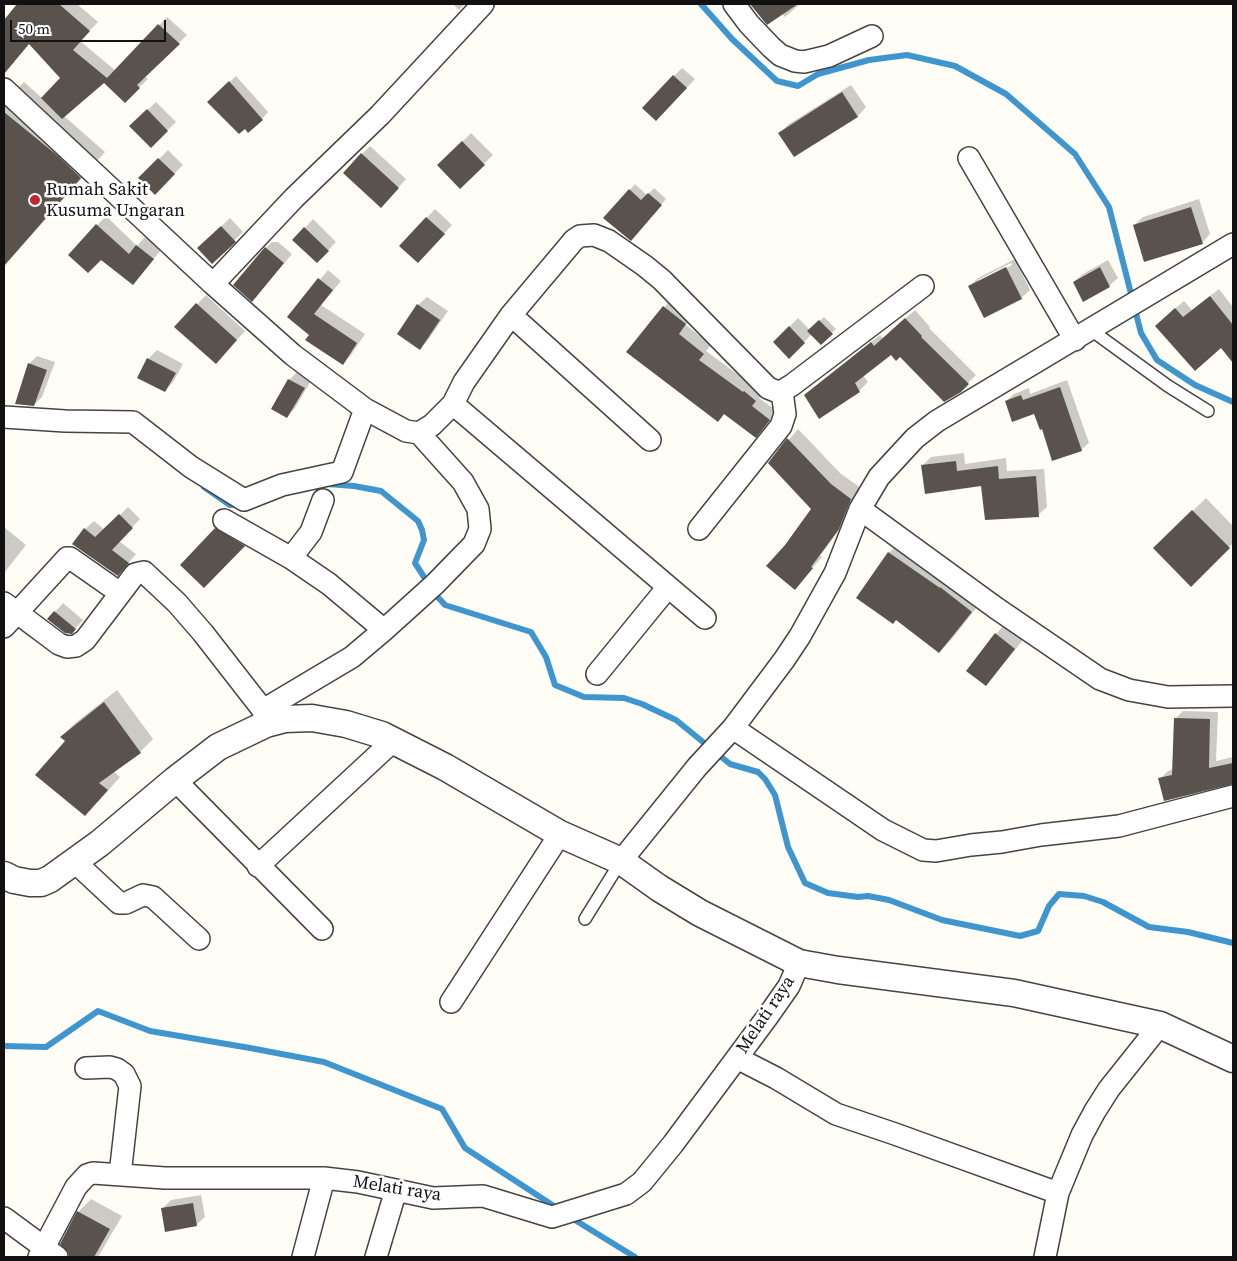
<!DOCTYPE html>
<style>
body{margin:0}
#map{position:relative;width:1237px;height:1261px;overflow:hidden;background:#fffdf5;font-family:"Source Serif 4",serif}
canvas{display:block}
.frame{position:absolute;inset:0;border:5px solid #111;pointer-events:none}
.scale{position:absolute;left:10px;top:20px;width:156px;height:22px;box-sizing:border-box;border:2px solid #111;border-top:0;padding-left:6px;font-size:15px;line-height:18px;white-space:nowrap;color:#111;-webkit-text-stroke:4px #fff;paint-order:stroke}
</style>
<div id="map">
<canvas width="1237" height="1261"></canvas>
<div class="frame"></div>
<div class="scale">50 m</div>
</div>
<script>
const ctx = document.querySelector('canvas').getContext('2d');
ctx.lineJoin = 'round';
function fillPath(path, color) { ctx.fillStyle = color; ctx.fill(path, 'evenodd'); }
const shape = rows => new Path2D(rows.map(r => 'M' + r).join(''));
function trace(path, color, width, dash) { ctx.strokeStyle = color; ctx.lineWidth = width; ctx.lineCap = dash ? 'butt' : 'round'; ctx.setLineDash(dash || []); ctx.stroke(path); }
function write(font, color, halo, rows, align = 'center') {
  ctx.font = font + ' "Source Serif 4",serif'; ctx.lineWidth = 5; ctx.setLineDash([]); ctx.textBaseline = 'middle'; ctx.strokeStyle = halo; ctx.fillStyle = color; for (const [text, x, y, turn = 0] of rows) {
    ctx.save(); ctx.translate(x, y); ctx.rotate((+turn || 0) * Math.PI / 180); ctx.textAlign = isNaN(turn) ? turn : align; if (halo) ctx.strokeText(text, 0, 0); ctx.fillText(text, 0, 0); ctx.restore();
  }
}
const shadow = shape([
 [19,4,77,4,98,22,80,41,116,71,167,17,187,35,145,76,148,79,125,101,104,81,64,116,105,152,4,266,4,102,24,82,42,98,62,78,29,44,7,69,4,66,4,23],
 [453,4,465,4,459,10],
 [751,4,800,4,785,17,782,13,767,23],
 [682,68,695,79,665,111,674,76],
 [236,76,268,112,262,119,209,102],
 [851,85,866,107,858,116,795,156,780,133,789,124],
 [156,102,176,122,151,146,131,126],
 [471,133,493,155,460,187,439,165],
 [370,146,406,179,389,198,362,154],
 [168,150,183,165,155,193,140,178],
 [635,184,647,195,654,188,666,199,636,234,630,190],
 [1199,199,1210,234,1202,243,1134,225,1143,217],
 [435,209,452,225,426,253,401,246],
 [106,216,137,246,145,237,161,250,133,284,101,258,69,255],
 [230,218,243,232,212,262,207,240],
 [313,219,336,242,317,262,294,240],
 [272,242,278,242,292,254,260,292,263,251],
 [1015,259,1030,290,1021,298,970,286,978,278],
 [1011,263,1012,265,978,283,978,280],
 [1108,260,1118,278,1109,286,1074,282,1083,274],
 [328,270,341,281,321,305,365,334,351,355,343,364,289,317],
 [1219,289,1233,307,1233,351,1228,355,1222,346,1164,318,1184,301,1192,310],
 [206,295,245,331,224,354,176,327],
 [427,297,448,311,428,340,420,348,418,305],
 [672,298,693,316,686,325,711,345,706,351,763,393,759,398,777,411,763,428,725,413,718,420,628,352],
 [915,310,930,327,929,328,976,375,960,391,900,356,891,353,863,375,868,382,859,391,820,417,805,395,880,335,883,339],
 [824,317,836,329,821,343,812,334,789,357,774,342,798,318,810,330],
 [157,350,183,364,173,382,165,391,139,377,148,359],
 [37,356,55,362,42,397,34,405,29,364],
 [298,371,312,379,295,408,287,417,273,409,289,380],
 [1067,380,1089,443,1081,450,1035,413,1006,401,1014,394,1029,388,1030,394],
 [798,429,841,474,861,488,849,517,820,556,822,557,795,588,813,509,769,463],
 [964,453,965,464,1006,458,1007,471,1044,469,1047,507,1038,515,982,485,922,466,931,457],
 [1206,498,1233,526,1233,543,1191,585,1155,548],
 [128,507,140,519,119,541,136,554,126,566,85,529,94,521,105,530],
 [229,516,257,533,204,587,216,529],
 [4,527,26,545,4,573],
 [902,540,984,598,952,639,939,652,889,553],
 [63,603,83,620,71,633,55,612],
 [1004,625,1023,640,986,685,996,634],
 [117,690,153,739,140,752,113,771,120,777,98,802,66,741,62,736,74,724],
 [1183,711,1218,712,1216,761,1233,757,1233,783,1160,779,1168,771,1174,769,1175,719],
 [201,1195,205,1217,196,1225,162,1209,171,1200],
 [91,1199,122,1216,98,1257,70,1257,69,1251,78,1212]
]);
const stream = shape([
 [701,4,732,39,777,81,798,86,818,74,869,60,907,55,955,66,1006,94,1075,154,1109,207,1141,333,1157,360,1195,385,1233,402],
 [327,484,354,486,381,491,418,521,422,530,424,540,415,563,435,594,445,605,531,632,546,657,555,685,584,697,624,698,642,704,676,720,730,764,758,772,765,779,775,795,788,847,805,883,828,893,858,897,868,896,889,900,942,920,1020,936,1038,931,1049,906,1059,894,1084,896,1103,902,1149,927,1188,932,1233,943],
 [204,487,230,505,241,504],
 [4,1046,46,1047,98,1011,150,1031,250,1048,324,1062,442,1109,465,1148,560,1210],
 [570,1217,635,1257]
]);
const building = shape([
 [17,4,59,4,90,31,73,50,107,78,158,24,180,44,137,85,140,88,125,103,104,83,62,119,41,98,60,78,29,44,4,74,4,20],
 [750,4,798,4,767,25],
 [673,75,687,88,656,121,642,108],
 [229,81,263,120,248,133,245,129,239,134,207,102],
 [842,92,858,117,794,157,778,133],
 [147,109,168,131,151,148,129,126],
 [4,112,58,156,81,178,4,266],
 [462,141,485,165,460,189,437,165],
 [361,153,399,188,381,208,343,173],
 [158,158,175,174,155,195,138,178],
 [629,189,641,200,648,193,662,205,631,241,603,218],
 [1191,207,1203,244,1144,262,1133,225],
 [426,217,445,234,418,263,399,246],
 [96,224,129,254,136,245,154,259,133,285,101,260,88,273,68,255],
 [221,226,236,242,212,264,197,248],
 [304,227,329,251,317,263,292,240],
 [265,247,284,263,252,302,233,285],
 [1006,267,1022,299,984,318,968,286],
 [1100,267,1110,287,1083,302,1073,282],
 [318,278,333,290,314,314,357,343,343,365,305,340,309,335,287,317],
 [1210,296,1233,325,1233,363,1221,348,1195,371,1155,326,1175,308,1183,317],
 [196,303,237,340,216,364,174,327],
 [417,304,440,320,420,350,397,334],
 [663,306,686,324,679,334,704,354,699,360,743,392,744,391,756,401,752,406,770,420,756,438,724,414,718,422,626,352],
 [905,318,922,336,921,337,969,384,961,392,944,402,900,357,896,361,891,355,855,383,860,392,819,419,804,395,871,342,874,346],
 [819,320,833,334,821,345,807,331],
 [789,326,805,343,789,359,773,342],
 [147,358,176,373,165,392,137,378],
 [28,363,47,370,34,406,15,404],
 [288,379,305,388,287,418,271,409],
 [1060,387,1082,451,1052,461,1042,429,1040,430,1034,414,1012,422,1005,401,1021,395,1023,400],
 [787,438,831,484,851,499,839,529,811,567,813,568,795,590,766,566,785,545,811,509,768,463],
 [956,461,957,471,998,466,999,479,1036,476,1039,517,985,520,981,486,925,494,921,465],
 [1192,510,1230,548,1191,587,1153,548],
 [119,514,133,528,112,550,129,563,118,576,72,544,84,528,95,537],
 [215,528,245,546,204,588,180,565],
 [888,552,940,588,940,587,972,612,939,653,896,620,893,624,856,598],
 [54,611,76,629,72,634,65,633,47,619],
 [995,633,1015,649,986,686,966,671],
 [104,702,141,753,99,783,108,790,85,816,35,775,65,741,60,737],
 [1174,718,1210,719,1209,768,1233,763,1233,784,1164,801,1158,778,1172,775],
 [193,1203,197,1226,165,1232,161,1208],
 [77,1211,110,1229,94,1257,69,1257,68,1252,60,1244]
]);
const service = shape([
 [1091,330,1168,386,1208,411],
 [585,919,621,861]
]);
const minor = shape([
 [734,4,749,24,771,47,780,55,795,61,804,62,829,56,872,36],
 [4,89,213,284,293,355,365,409,406,431,419,433,463,482,478,509,480,529,474,544,435,584,384,630,352,657,263,710,266,724],
 [969,158,1075,340],
 [213,284,294,198,380,115,483,4],
 [511,315,650,440],
 [453,404,705,618],
 [4,417,65,421,133,422,191,467,244,500,282,485,342,472,365,409],
 [419,433,432,425,453,404,464,382,511,315,574,240,580,236,594,235,609,241,645,266,662,280,768,388,778,392,782,391,792,385,923,286],
 [860,509,996,608,1100,679,1129,690,1168,697,1233,696],
 [224,520,291,558,329,584,384,630],
 [699,529,781,426,785,414,782,391],
 [291,558,311,532,323,500],
 [4,603,59,644,67,647,76,646,85,640,135,574,144,572,177,603,203,633,263,710],
 [4,627,67,558,70,558,120,593],
 [597,674,668,587],
 [733,728,883,830,923,850,936,851,971,845,1002,842,1041,835,1119,826,1233,796],
 [175,780,322,929],
 [621,861,697,767,733,728,784,660,800,636,835,573,860,509,879,477,915,438,937,421,1233,244],
 [75,862,119,903,126,903,143,895,153,897,199,939],
 [258,866,393,741],
 [451,1002,560,834],
 [737,1058,776,1078,836,1114,895,1134,1058,1193],
 [86,1068,110,1067,117,1069,124,1074,130,1086,120,1175],
 [4,1218,57,1257],
 [39,1257,76,1187,87,1175,93,1173,165,1178,324,1178,358,1182,433,1198,483,1196,552,1217,626,1194,642,1182,673,1144,768,1016,789,986,799,963],
 [303,1257,324,1178],
 [376,1257,396,1190],
 [1045,1257,1058,1193,1082,1135,1095,1111,1109,1089,1160,1025]
]);
const tertiary = shape([
 [4,875,14,880,30,883,41,883,50,879,100,843,175,780,218,747,266,724,285,719,312,718,346,724,382,735,445,767,560,834,621,861,659,888,700,913,799,963,838,970,1014,993,1160,1025,1233,1059]
]);
const markers = [
 [35,200,6,"#c4262e"]
];
const poiNames = [
 ["Rumah Sakit",46,190],
 ["Kusuma Ungaran",46,211]
];
const streetNames = [
 ["Melati raya",766,1015,-56],
 ["Melati raya",397,1189,9]
];
fillPath(shadow, '#0003');
trace(stream, '#3f96cf', 6);
fillPath(building, '#5a524d');
trace(service, '#444', 14);
trace(minor, '#444', 24);
trace(tertiary, '#444', 29);
trace(service, '#fff', 11);
trace(minor, '#fff', 21);
trace(tertiary, '#fff', 26);
for (const [x, y, r, color] of markers) { const dot = new Path2D(); dot.arc(x, y, r, 0, 2 * Math.PI); ctx.fillStyle = color; ctx.fill(dot); trace(dot, '#fff', 2); }
write('18px', '#111', '#fff', poiNames, 'left');
write('18px', '#111', '#fff', streetNames);
</script>
